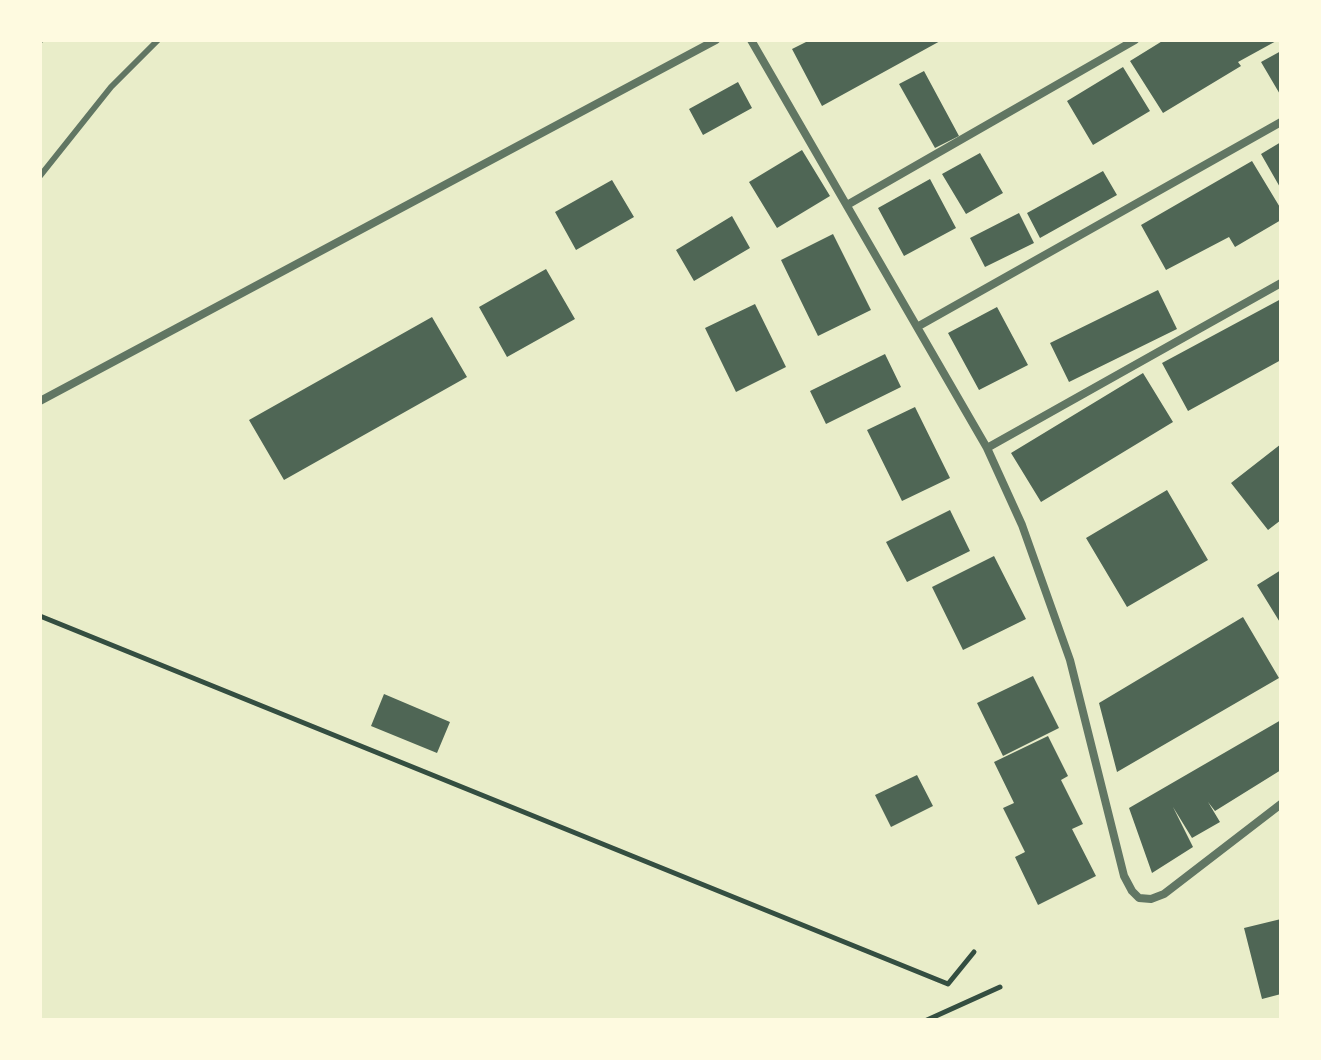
<!DOCTYPE html>
<style>
body{margin:0}
#map{position:relative;width:1321px;height:1060px;overflow:hidden;background:#e9edc9;font-family:Karla,sans-serif}
canvas{display:block}
.frame{position:absolute;inset:0;border:42px solid #fefae0;pointer-events:none}
</style>
<div id="map">
<canvas width="1321" height="1060"></canvas>
<div class="frame"></div>
</div>
<script>
const ctx = document.querySelector('canvas').getContext('2d');
ctx.lineJoin = 'round';
function fillPath(path, color) { ctx.fillStyle = color; ctx.fill(path, 'evenodd'); }
const shape = rows => new Path2D(rows.map(r => 'M' + r).join(''));
function trace(path, color, width, dash) { ctx.strokeStyle = color; ctx.lineWidth = width; ctx.lineCap = dash ? 'butt' : 'round'; ctx.setLineDash(dash || []); ctx.stroke(path); }
const building = shape([
 [810,40,942,40,822,106,792,49],
 [1164,40,1278,40,1238,62,1241,66,1163,113,1130,61],
 [1281,51,1281,96,1261,62],
 [1123,67,1150,111,1093,145,1067,101],
 [924,71,959,136,935,148,899,84],
 [738,82,752,108,703,135,689,109],
 [1281,142,1281,189,1261,154],
 [802,150,830,196,777,228,749,182],
 [980,153,1003,193,966,214,942,174],
 [1252,161,1281,209,1281,220,1235,247,1229,237,1166,270,1141,225],
 [1103,171,1117,195,1040,238,1027,213],
 [930,179,956,228,904,256,878,208],
 [612,180,634,217,576,250,555,212],
 [1019,213,1034,243,985,267,970,238],
 [732,216,750,248,694,281,676,250],
 [833,234,871,310,818,336,781,260],
 [546,269,575,319,507,357,479,307],
 [1158,290,1177,329,1069,382,1050,343],
 [1281,299,1281,360,1188,411,1162,363],
 [755,304,786,367,736,392,705,328],
 [997,307,1028,365,979,390,948,333],
 [432,317,467,377,284,480,249,420],
 [885,354,901,387,826,424,810,391],
 [1143,373,1173,422,1041,502,1011,453],
 [915,407,950,478,902,501,867,430],
 [1281,444,1281,520,1268,530,1231,483],
 [1167,490,1208,560,1127,607,1086,538],
 [950,510,970,551,907,582,886,542],
 [994,556,1026,619,963,650,932,587],
 [1281,570,1281,624,1257,585],
 [1243,617,1279,678,1117,772,1099,703],
 [1033,676,1059,728,1003,756,977,703],
 [384,694,450,722,437,753,371,726],
 [1281,720,1281,770,1215,811,1208,802,1220,822,1192,838,1173,807,1193,847,1152,873,1129,808],
 [1048,736,1068,776,1061,780,1083,824,1072,829,1096,876,1038,905,1015,857,1025,852,1003,808,1014,803,994,762],
 [917,775,933,806,891,827,875,795],
 [1281,919,1281,994,1262,999,1244,928]
]);
const path = shape([
 [40,616,948,984,974,952],
 [927,1020,1000,987]
]);
const service = shape([
 [40,176,111,87,158,40]
]);
const minor = shape([
 [751,40,987,448,1022,525,1070,660,1124,876,1132,891,1139,898,1151,899,1164,894,1281,804],
 [847,205,1135,40],
 [917,327,1281,122],
 [40,401,716,40],
 [987,448,1281,283]
]);
const rail = shape([
 [40,41,41,40]
]);
fillPath(building, '#4f6655');
trace(path, '#344e41', 5);
trace(service, '#617663', 6);
trace(minor, '#617663', 8);
trace(rail, '#7c8e77', 6);
</script>
